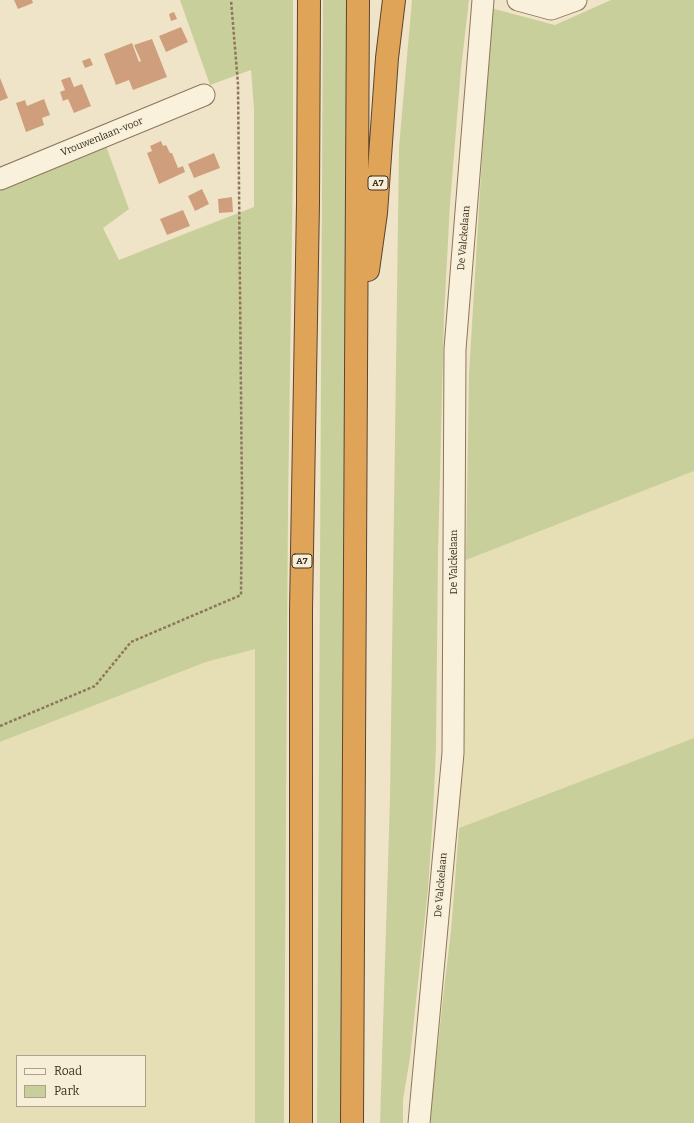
<!DOCTYPE html>
<style>
body{margin:0}
#map{position:relative;width:694px;height:1123px;overflow:hidden;background:#f0e4c8;font-family:Bitter,serif}
canvas{display:block}
.legend{position:absolute;left:16px;top:1055px;width:130px;height:52px;box-sizing:border-box;background:#f7eed8;border:1px solid #ada18e;margin:0;padding:5px 7px;list-style:none;font-size:12px;color:#3d2e20}
.legend li{display:flex;align-items:center;gap:8px;height:20px}
.legend b{width:20px;border:1px solid #ada18e}
</style>
<div id="map">
<canvas width="694" height="1123"></canvas>
<ul class="legend">
<li><b style="height:5px;background:#faf1dc"></b>Road</li>
<li><b style="height:11px;background:#c9cf9b"></b>Park</li>
</ul>
</div>
<script>
const ctx = document.querySelector('canvas').getContext('2d');
ctx.lineJoin = 'round';
function fillPath(path, color) { ctx.fillStyle = color; ctx.fill(path, 'evenodd'); }
const shape = rows => new Path2D(rows.map(r => 'M' + r).join(''));
function trace(path, color, width, dash) { ctx.strokeStyle = color; ctx.lineWidth = width; ctx.lineCap = dash ? 'butt' : 'round'; ctx.setLineDash(dash || []); ctx.stroke(path); }
function write(font, color, halo, rows, align = 'center') {
  ctx.font = font + ' Bitter,serif'; ctx.lineWidth = 3; ctx.setLineDash([]); ctx.textBaseline = 'middle'; ctx.strokeStyle = halo; ctx.fillStyle = color; for (const [text, x, y, turn = 0] of rows) {
    ctx.save(); ctx.translate(x, y); ctx.rotate((+turn || 0) * Math.PI / 180); ctx.textAlign = isNaN(turn) ? turn : align; if (halo) ctx.strokeText(text, 0, 0); ctx.fillText(text, 0, 0); ctx.restore();
  }
}
const farmland = shape([
 [694,471,694,738,459,828,462,747,466,560],
 [255,648,255,1123,0,1123,0,742,206,662],
 [17,1056,145,1056,145,1106,17,1106]
]);
const green = shape([
 [180,0,293,0,293,163,288,510,284,1123,255,1123,255,649,206,662,0,742,0,187,106,146,129,209,103,228,119,260,192,231,254,207,254,109,251,70,210,85],
 [323,0,348,0,343,634,341,1123,317,1123],
 [412,0,469,0,461,69,450,204,444,316,438,555,436,748,433,815,428,889,410,1058,403,1100,403,1123,380,1123,390,798,399,147],
 [611,0,694,0,694,471,466,560,469,374,491,8,555,25],
 [694,738,694,1123,429,1123,430,1104,438,1046,443,997,451,931,459,828]
]);
const building = shape([
 [14,0,32,0,33,3,18,9],
 [174,12,177,19,171,21,169,14],
 [181,27,188,42,166,52,159,36],
 [152,39,167,77,133,90,129,80,116,85,104,54,132,43,139,62,141,61,134,45],
 [90,58,93,65,85,68,82,61],
 [70,77,74,87,82,84,91,106,74,113,68,99,63,101,60,92,65,90,61,80],
 [0,78,8,98,0,101],
 [44,99,50,115,42,118,44,125,26,132,16,103,25,100,27,106],
 [161,141,163,146,166,145,170,153,172,153,178,168,183,166,185,172,159,184,147,153,152,151,150,146],
 [214,153,220,168,194,178,188,164],
 [202,189,209,204,195,211,188,196],
 [232,197,233,212,219,213,218,199],
 [183,210,190,226,167,235,160,219]
]);
const path = shape([
 [0,726,95,686,131,642,241,595,242,495,238,84,231,0]
]);
const minor = shape([
 [518,0,551,9,576,0],
 [0,179,204,95],
 [419,1123,453,753,455,349,483,0]
]);
const highway = shape([
 [368,270,376,213,387,58,394,0],
 [301,1123,301,610,308,203,309,0],
 [352,1123,358,0]
]);
const shields = [
 [378,183,20],
 [302,561,20]
];
const shieldNames = [
 ["A7",378,183],
 ["A7",302,561]
];
const streetNames = [
 ["Vrouwenlaan-voor",102,137,-22],
 ["De Valckelaan",464,238,-85],
 ["De Valckelaan",454,562,-90],
 ["De Valckelaan",441,885,-85]
];
fillPath(farmland, '#e6deb5');
fillPath(green, '#c9cf9b');
fillPath(building, '#cf9f7d');
trace(minor, '#8d765c', 23);
trace(highway, '#5b4430', 24);
trace(path, '#8d765c', 2.5, [3, 2]);
trace(minor, '#faf1dc', 21);
trace(highway, '#e0a458', 22);
for (const [x, y, w] of shields) { const box = new Path2D(); box.roundRect(x - w / 2, y - 7, w, 14, 3); ctx.fillStyle = '#f7eed8'; ctx.fill(box); trace(box, '#3d2e20', 1); }
write('bold 9px', '#3d2e20', null, shieldNames);
write('10px', '#3d2e20', '#f7eed8', streetNames);
</script>
